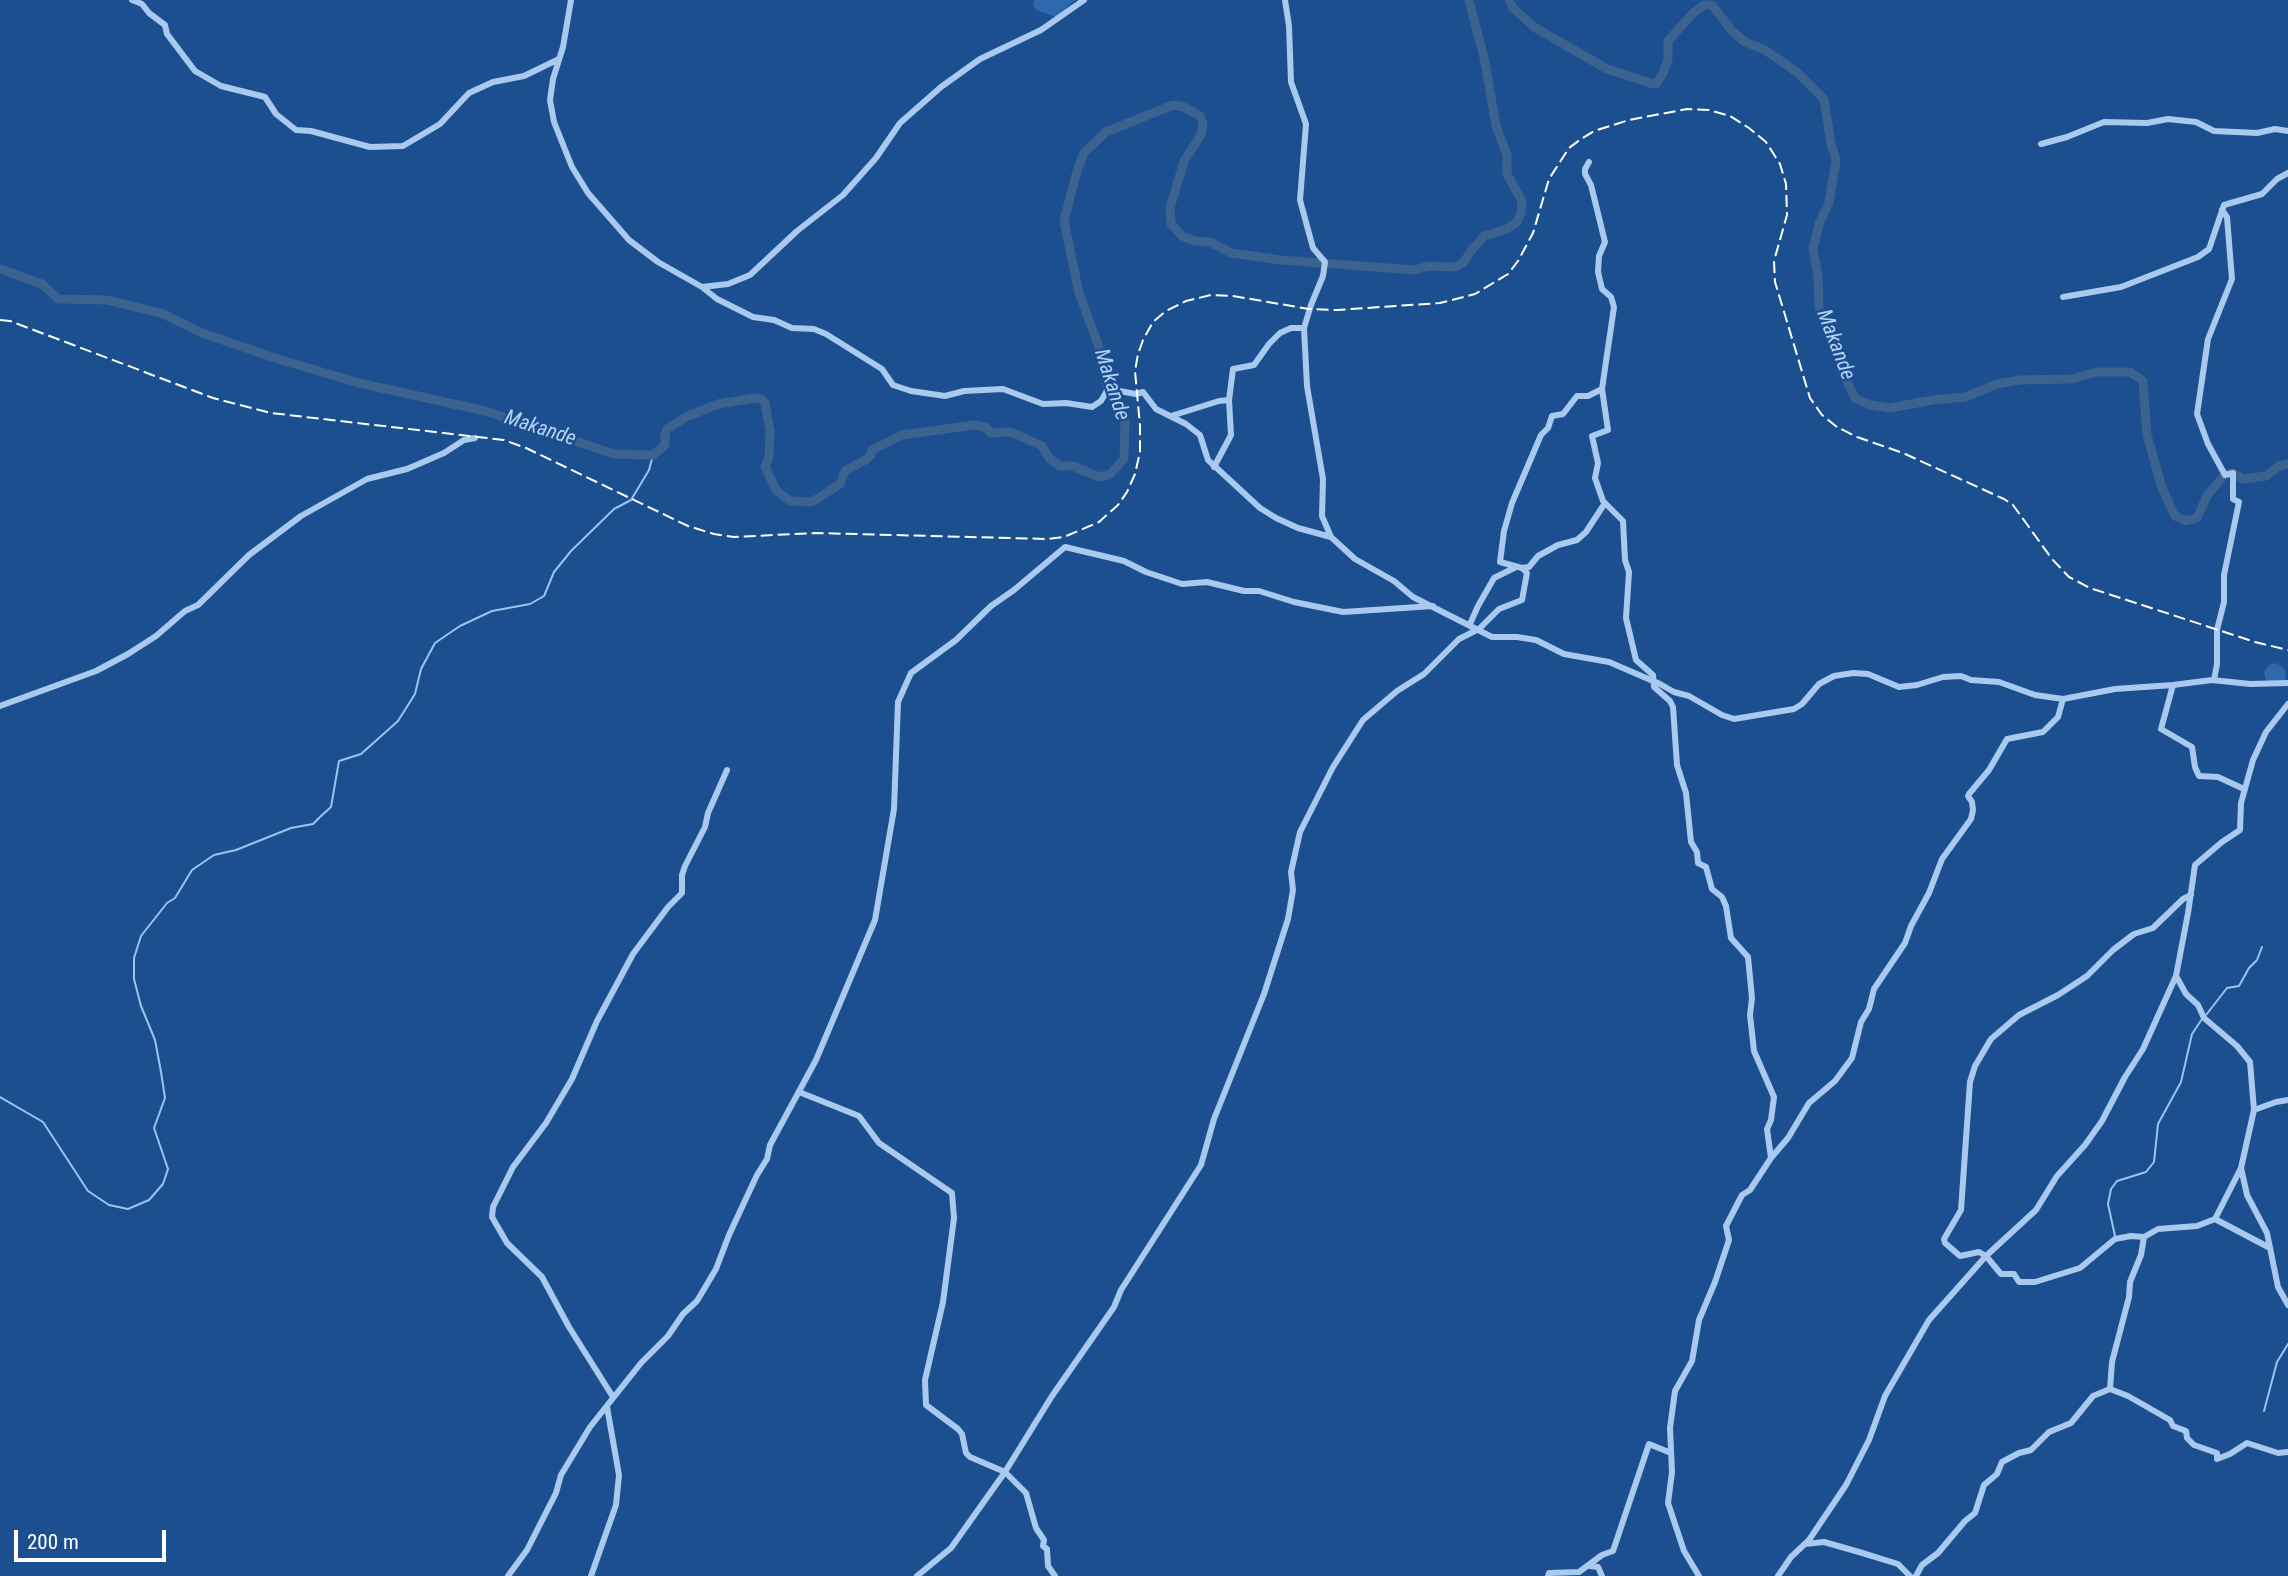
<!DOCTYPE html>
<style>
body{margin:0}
#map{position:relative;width:2288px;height:1576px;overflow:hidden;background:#1b4f8f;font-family:"Roboto Condensed",sans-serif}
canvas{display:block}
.scale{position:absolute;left:14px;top:1530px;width:152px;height:32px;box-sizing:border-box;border:4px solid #fff;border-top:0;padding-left:9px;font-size:21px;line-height:24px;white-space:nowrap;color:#fff;-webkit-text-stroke:5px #1b4f8f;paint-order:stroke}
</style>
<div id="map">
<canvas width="2288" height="1576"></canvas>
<div class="scale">200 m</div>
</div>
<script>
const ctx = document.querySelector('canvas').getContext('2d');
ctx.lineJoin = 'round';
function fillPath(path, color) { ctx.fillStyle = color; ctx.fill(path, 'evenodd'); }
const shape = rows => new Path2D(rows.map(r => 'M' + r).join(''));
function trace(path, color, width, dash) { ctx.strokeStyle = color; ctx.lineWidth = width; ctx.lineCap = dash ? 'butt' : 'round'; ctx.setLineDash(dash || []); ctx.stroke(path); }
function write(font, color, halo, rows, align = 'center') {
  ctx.font = font + ' "Roboto Condensed",sans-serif'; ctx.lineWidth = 5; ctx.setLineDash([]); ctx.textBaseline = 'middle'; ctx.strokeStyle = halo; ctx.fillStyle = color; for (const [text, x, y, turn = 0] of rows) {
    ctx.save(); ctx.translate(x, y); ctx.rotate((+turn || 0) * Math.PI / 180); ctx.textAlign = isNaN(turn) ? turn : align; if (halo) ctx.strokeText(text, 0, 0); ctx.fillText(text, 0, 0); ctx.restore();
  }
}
const green = shape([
 [1034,0,1075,0,1056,17,1037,10,1033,6],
 [2276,663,2285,669,2286,680,2266,683,2264,671,2269,665]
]);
const stream = shape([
 [2206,1015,2227,988,2239,986,2249,968,2257,960,2262,947],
 [0,1097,43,1122,88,1191,109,1205,128,1209,149,1200,163,1184,168,1169,154,1128,165,1098,161,1072,155,1040,141,1006,134,979,134,958,141,936,167,903,175,898,192,870,214,855,236,850,291,828,313,824,321,816,331,807,339,761,361,754,398,721,415,694,421,669,435,643,460,626,492,611,530,604,544,596,554,572,571,551,614,509,631,500,649,470,653,455],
 [2115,1236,2108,1204,2111,1189,2117,1181,2146,1172,2154,1162,2158,1124,2181,1082,2192,1034,2202,1019],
 [2264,1411,2277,1362,2288,1344]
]);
const river = shape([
 [1509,0,1513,8,1534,27,1607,69,1650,83,1656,84,1663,73,1668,59,1668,41,1693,13,1704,5,1712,5,1732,31,1745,42,1765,50,1798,73,1824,99,1831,144,1836,160,1829,203,1820,221,1813,249,1818,276,1819,308,1828,334,1842,358,1846,380,1855,398,1870,405,1890,408,1933,400,1965,397,1997,384,2020,380,2071,379,2097,372,2130,372,2143,381,2147,435,2162,488,2175,516,2186,521,2197,518,2207,496,2225,474,2233,473,2243,479,2266,476,2279,466,2288,464],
 [0,269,42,284,58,299,107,300,161,313,202,333,281,360,359,383,485,411,614,454,653,455,665,445,665,435,667,429,686,417,718,404,755,398,761,399,765,403,770,431,769,457,765,467,776,490,790,501,812,502,840,484,845,471,867,459,871,455,872,450,902,435,975,425,985,427,991,433,1011,432,1042,446,1049,458,1060,466,1073,466,1099,477,1109,475,1124,459,1125,422,1116,396,1108,389,1099,347,1079,293,1064,221,1077,171,1084,153,1106,132,1173,105,1184,107,1200,116,1203,124,1201,135,1184,161,1170,208,1171,224,1182,236,1194,241,1210,242,1231,253,1281,260,1415,270,1428,266,1455,267,1464,262,1470,252,1484,236,1507,229,1517,222,1521,213,1522,201,1507,174,1507,155,1496,126,1485,62,1469,0]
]);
const minor = shape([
 [132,0,142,4,149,13,165,25,167,34,195,71,221,86,265,97,276,114,296,130,311,131,370,147,403,146,440,124,469,93,493,82,524,76,559,59],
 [571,0,563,47,553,79,550,100,554,122,572,167,588,193,629,240,658,262,702,287,728,284,750,275,797,231,843,195,876,158,900,123,941,87,980,59,1041,30,1084,0],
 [1285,0,1289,26,1291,82,1306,124,1300,200,1313,248,1325,262,1323,276,1311,305,1304,328,1307,386,1323,479,1322,516,1331,537,1355,559,1394,581,1413,597,1492,637,1517,637,1536,640,1564,654,1609,662,1660,684,1674,692,1689,696,1722,715,1734,719,1794,709,1802,704,1819,684,1834,676,1853,673,1868,674,1899,687,1917,685,1943,677,1961,676,1971,680,1999,682,2035,695,2063,699,2115,689,2173,685,2212,680,2250,684,2288,683],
 [2041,144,2067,137,2104,122,2147,123,2168,119,2196,122,2214,131,2257,133,2275,129,2288,131],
 [1589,162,1585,169,1585,174,1591,185,1605,242,1599,256,1598,272,1602,289,1611,297,1614,307,1602,389,1608,430,1592,436,1598,463,1595,478,1603,501,1623,521,1625,560,1629,572,1626,618,1636,660,1653,675,1654,687,1670,701,1673,707,1677,765,1686,793,1691,842,1697,852,1698,863,1706,867,1712,889,1722,897,1726,906,1731,938,1748,957,1752,998,1750,1015,1754,1051,1774,1097,1771,1120,1767,1129,1771,1158],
 [702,287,717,299,753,317,774,320,792,328,814,329,826,334,882,369,893,385,911,391,945,396,964,391,1003,389,1043,404,1066,403,1092,407,1101,401,1108,389,1136,394,1143,392,1156,409,1186,424,1200,435,1208,460,1260,508,1276,518,1298,528,1331,537],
 [2063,297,2121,287,2198,257,2209,249,2224,205,2262,194,2277,179,2288,173],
 [1171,416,1219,401,1229,400],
 [1214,467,1231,435,1229,400,1233,369,1254,365,1269,344,1280,333,1291,328,1304,328],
 [1522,568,1529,567,1538,556,1558,545,1577,540,1586,532,1605,503],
 [1470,624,1478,606,1494,578,1516,567],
 [2214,680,2217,664,2217,630,2224,602,2224,575,2239,502,2233,499,2233,473,2225,475,2208,444,2197,414,2208,339,2232,279,2227,217,2222,210],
 [2173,685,2161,729,2192,747,2195,767,2199,776,2218,777,2244,789],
 [0,706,96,671,128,654,156,636,185,611,198,605,249,555,301,516,367,479,407,469,444,453,464,440,475,438],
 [2176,976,2186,994,2198,1005,2204,1018,2237,1046,2250,1062,2254,1110,2241,1168,2247,1195,2267,1233,2278,1287,2288,1305],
 [799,1092,859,1116,879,1143,952,1193,954,1218,943,1302,925,1380,926,1405,958,1429,962,1434,966,1453,970,1457,1005,1472,1026,1493,1036,1528,1044,1540,1043,1546,1047,1549,1048,1566,1055,1576],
 [2254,1110,2276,1102,2288,1100],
 [2215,1219,2241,1168],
 [2144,1237,2131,1236,2115,1239,2080,1268,2035,1282,2019,1282,2014,1274,2001,1274,1986,1256,1979,1252,1960,1256,1945,1243,1944,1239,1961,1210,1970,1082,1975,1066,1991,1039,2019,1015,2058,995,2087,976,2113,950,2134,934,2153,928,2183,899,2191,895],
 [2110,1389,2112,1362,2129,1297,2130,1282,2141,1255,2144,1237,2158,1229,2197,1226,2215,1219,2270,1248],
 [613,1397,569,1327,542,1277,507,1243,492,1217,493,1207,513,1167,546,1123,572,1079,597,1021,633,954,668,907,682,893,682,875,685,866,705,827,708,813,727,770],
 [1805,1544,1824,1542,1859,1552,1898,1564,1910,1576],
 [1590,1566,1598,1567,1602,1576],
 [508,1576,527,1550,556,1493,561,1475,590,1427,641,1363,668,1336,683,1314,697,1301,716,1269,729,1235,757,1175,767,1159,770,1145,816,1060,875,920,894,809,898,702,911,673,956,640,991,606,1014,590,1065,547,1124,561,1146,572,1182,584,1207,582,1244,591,1259,591,1294,602,1343,612,1433,606],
 [591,1576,616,1505,619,1475,607,1407],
 [917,1576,951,1548,1005,1472,1052,1396,1114,1307,1121,1290,1201,1165,1214,1119,1264,994,1288,919,1293,890,1291,872,1300,832,1333,767,1363,720,1397,691,1424,674,1459,639,1479,629,1499,609,1522,600,1527,573,1522,568,1500,562,1504,531,1512,503,1541,435,1548,428,1552,416,1563,414,1577,396,1588,396,1602,389],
 [1548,1576,1549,1573,1579,1572,1602,1555,1613,1551,1649,1444,1671,1453],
 [1699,1576,1684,1551,1668,1503,1672,1472,1670,1428,1675,1391,1692,1361,1699,1320,1715,1282,1729,1240,1726,1226,1742,1195,1750,1190,1771,1158,1788,1138,1809,1103,1835,1081,1852,1058,1861,1022,1869,1009,1874,989,1905,943,1911,926,1929,893,1942,859,1971,819,1973,810,1972,802,1968,796,1969,794,1989,770,2007,739,2043,732,2058,717,2063,699],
 [1778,1576,1791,1557,1809,1540,1846,1485,1869,1440,1885,1396,1929,1320,1986,1256,2036,1210,2057,1176,2085,1145,2102,1121,2125,1077,2143,1049,2176,976,2188,913,2195,865,2222,842,2240,830,2241,803,2253,760,2266,732,2288,704],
 [1916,1576,1922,1565,1938,1553,1965,1521,1975,1513,1984,1485,1997,1474,2002,1462,2019,1453,2031,1450,2049,1432,2071,1423,2093,1396,2110,1389,2128,1396,2170,1420,2173,1426,2186,1431,2187,1438,2194,1445,2217,1453,2217,1459,2230,1454,2247,1443,2278,1453,2288,1452]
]);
const rail = shape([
 [0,320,10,321,213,398,271,413,504,440,526,448,688,526,714,534,734,537,815,533,1048,539,1064,537,1099,522,1118,505,1127,492,1135,474,1140,452,1140,426,1135,371,1138,354,1143,340,1153,322,1166,311,1186,301,1211,295,1233,296,1309,309,1337,310,1440,303,1475,294,1508,274,1518,261,1533,233,1549,179,1569,148,1581,139,1594,131,1629,120,1687,109,1709,110,1730,116,1749,128,1766,142,1780,164,1786,184,1787,215,1774,261,1775,282,1810,398,1822,415,1837,427,1857,437,1903,453,2004,499,2013,505,2052,559,2069,577,2090,588,2255,642,2288,650]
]);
const waterNames = [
 ["Makande",1835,345,69],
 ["Makande",1111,385,72],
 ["Makande",540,429,18]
];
fillPath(green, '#2e69ad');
trace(stream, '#9cc4f0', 2);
trace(river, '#3c6290', 9);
trace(minor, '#a9c9ee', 6);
trace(rail, '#fff', 2, [12, 5]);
write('italic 21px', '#b5d3f5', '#1b4f8f', waterNames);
</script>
